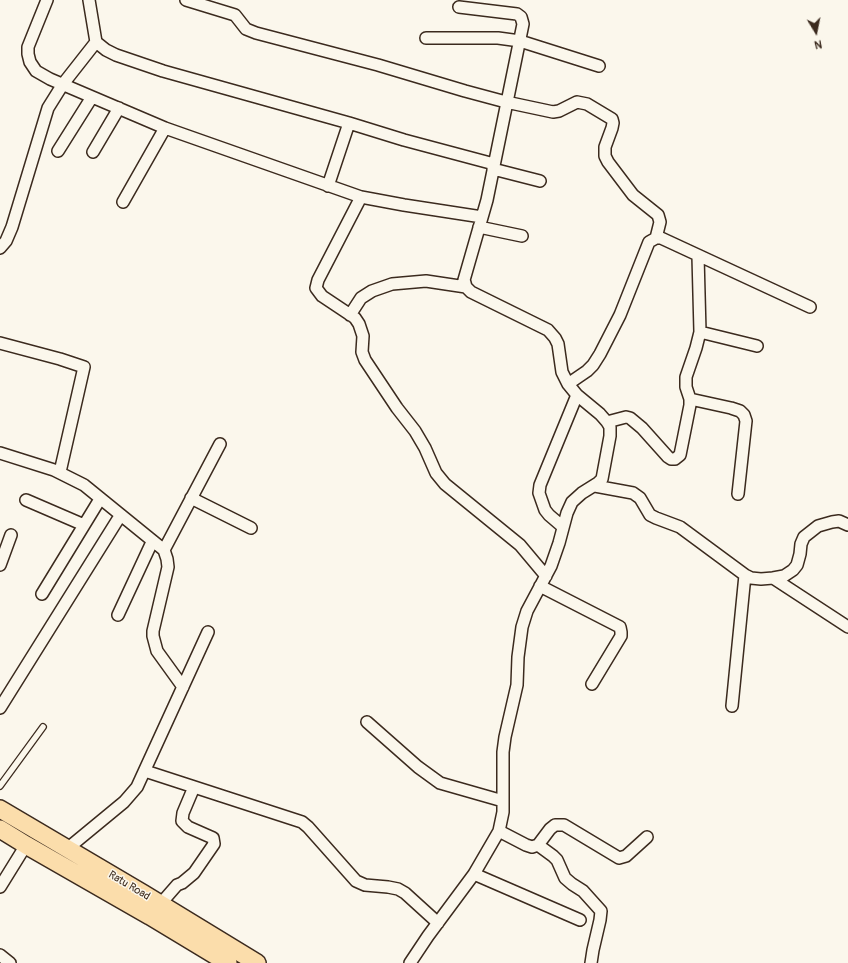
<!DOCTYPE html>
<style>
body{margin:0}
#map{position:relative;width:848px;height:963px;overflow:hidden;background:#fbf7ec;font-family:Pangolin,sans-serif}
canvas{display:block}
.north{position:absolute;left:796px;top:12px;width:40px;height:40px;-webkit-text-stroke:3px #fbf7ec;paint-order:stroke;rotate:170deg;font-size:11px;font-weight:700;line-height:16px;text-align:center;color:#3b2a1e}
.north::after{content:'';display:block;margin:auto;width:14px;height:18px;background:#3b2a1e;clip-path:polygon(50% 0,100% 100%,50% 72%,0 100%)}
</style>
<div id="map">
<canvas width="848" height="963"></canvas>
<div class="north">N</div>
</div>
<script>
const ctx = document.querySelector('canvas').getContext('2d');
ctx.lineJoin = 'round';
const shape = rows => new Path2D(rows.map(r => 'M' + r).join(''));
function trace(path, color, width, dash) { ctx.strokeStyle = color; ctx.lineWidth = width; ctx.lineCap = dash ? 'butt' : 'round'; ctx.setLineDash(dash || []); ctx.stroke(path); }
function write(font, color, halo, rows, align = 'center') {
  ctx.font = font + ' Pangolin,sans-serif'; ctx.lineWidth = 3; ctx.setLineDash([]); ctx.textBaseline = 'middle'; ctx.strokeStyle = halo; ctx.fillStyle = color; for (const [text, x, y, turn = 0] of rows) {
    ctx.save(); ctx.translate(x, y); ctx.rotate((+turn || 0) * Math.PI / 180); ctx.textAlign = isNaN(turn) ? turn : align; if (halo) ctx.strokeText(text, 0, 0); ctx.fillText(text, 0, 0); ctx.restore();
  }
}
const lane = shape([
 [0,786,43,727]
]);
const street = shape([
 [47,0,28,47,28,54,30,62,36,71,50,79,165,128,361,197,404,205,482,217],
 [89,0,96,42,106,50,116,55,163,71,349,123,404,140,494,164],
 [186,0,235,15,246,29,256,33,378,65,465,91,506,102,553,112,559,111,577,102,587,104,612,119,613,123,612,128,605,147,605,156,608,162,633,195,658,215,660,222,656,238],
 [426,38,498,38,520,41,599,66],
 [58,151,92,97],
 [93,152,119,108],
 [493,169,540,181],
 [328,186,349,123],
 [361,197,318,280,316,288,322,296,355,318,359,324,363,336,362,352,365,360,397,408,415,431,425,448,436,473,445,484,520,545,546,576],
 [123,202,165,128],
 [479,227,522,236],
 [0,248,6,241,12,227,48,108,63,84,96,42],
 [350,315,361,298,372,291,392,284,426,281,466,287],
 [700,332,757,346],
 [0,343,60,359,84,367,60,472],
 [568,384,587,371,593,365,600,354,620,315,649,242,656,238,661,238,810,307],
 [690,399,731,408,740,411,744,415,746,421,738,494],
 [607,422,626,417,630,418,642,428,668,457,671,459,675,459,680,455,690,405,690,399,686,387,686,377,696,348,700,332,698,256],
 [0,453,54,470,84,485,164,550,167,559,168,567,153,631,153,636,157,651,183,687],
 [595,486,633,493,640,498,650,515,656,518,680,527,745,575,751,578,761,579,773,578,784,576,793,570,797,565,800,554,801,544,804,537,818,526,832,522,839,521,848,525],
 [191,498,251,528],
 [26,500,84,525],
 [563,527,549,515,545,510,539,493,540,485,577,395],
 [164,550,220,444],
 [0,565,11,535],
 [773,578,848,627],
 [540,586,620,627,621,632,621,636,592,684],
 [42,594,100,499],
 [118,615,152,542],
 [732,706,745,575],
 [0,708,120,516],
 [367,722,418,767,440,783,503,801],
 [145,771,302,822,308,827,356,881,365,885,388,887,398,889,405,893,438,923],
 [499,831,526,845,532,847,538,845,550,829,555,825,564,825,619,858,626,856,647,837],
 [538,845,553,856,557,860,565,878,572,884,583,891,601,911,600,920,593,950,591,963],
 [67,849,124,802,137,787,208,632],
 [474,874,580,920],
 [0,887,26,845],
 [156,909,177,885,182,883,194,873,214,844,213,838,188,827,182,821,183,813,194,787],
 [0,955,10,963],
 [410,963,428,936,474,874,499,831,503,812,503,752,505,737,517,685,518,657,522,627,527,611,551,566,559,543,567,513,572,502,582,493,598,483,602,479,610,436,610,427,607,422,600,414,577,395,568,384,562,372,558,344,555,338,548,330,471,292,466,287,465,283,464,280,487,200,523,24,521,17,517,14,459,7]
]);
const primary = shape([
 [0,809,144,894,257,963],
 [0,829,26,845,150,916,228,963]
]);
const streetNames = [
 ["Ratu Road",129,886,31]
];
trace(lane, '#3b2a1e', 8);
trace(street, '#3b2a1e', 14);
trace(primary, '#3b2a1e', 20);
trace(lane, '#fbf7ec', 5.5);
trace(street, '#fbf7ec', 11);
trace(primary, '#fbddab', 17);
write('11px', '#3b2a1e', '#fbf7ec', streetNames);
</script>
